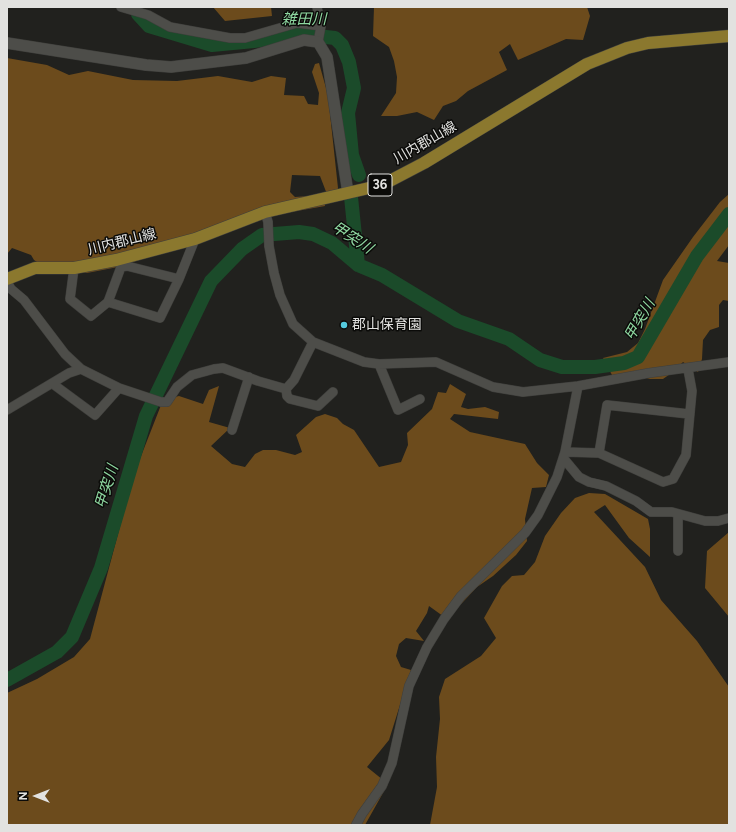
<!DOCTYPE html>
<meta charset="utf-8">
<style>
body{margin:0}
#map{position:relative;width:736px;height:832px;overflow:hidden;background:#21211e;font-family:Figtree,sans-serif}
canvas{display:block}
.frame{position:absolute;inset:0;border:8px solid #e2e2e0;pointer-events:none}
.north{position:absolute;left:16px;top:776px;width:40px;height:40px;-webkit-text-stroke:3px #0b0b09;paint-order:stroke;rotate:270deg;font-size:11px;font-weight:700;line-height:16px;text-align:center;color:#e2e2e0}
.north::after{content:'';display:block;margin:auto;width:14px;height:18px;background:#e2e2e0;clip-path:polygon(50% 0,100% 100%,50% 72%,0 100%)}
</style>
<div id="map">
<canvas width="736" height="832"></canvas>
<div class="frame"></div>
<div class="north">N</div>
</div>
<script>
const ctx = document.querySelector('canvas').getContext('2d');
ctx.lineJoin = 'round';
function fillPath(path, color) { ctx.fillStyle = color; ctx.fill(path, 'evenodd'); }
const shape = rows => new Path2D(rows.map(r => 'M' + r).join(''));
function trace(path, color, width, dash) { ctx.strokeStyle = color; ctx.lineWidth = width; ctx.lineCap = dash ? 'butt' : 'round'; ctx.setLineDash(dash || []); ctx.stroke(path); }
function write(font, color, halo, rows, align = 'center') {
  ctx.font = font + ' Figtree,"Noto Sans JP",sans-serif'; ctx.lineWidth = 3; ctx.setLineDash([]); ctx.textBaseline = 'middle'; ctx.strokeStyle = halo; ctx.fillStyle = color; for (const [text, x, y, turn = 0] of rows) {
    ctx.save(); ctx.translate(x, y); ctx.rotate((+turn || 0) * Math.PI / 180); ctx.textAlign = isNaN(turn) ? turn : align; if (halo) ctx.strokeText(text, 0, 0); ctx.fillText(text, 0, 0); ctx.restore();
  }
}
const forest = shape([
 [213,7,271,7,272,16,225,21],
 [374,7,587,7,590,16,583,40,566,39,518,60,510,44,499,52,507,70,468,91,456,101,443,106,434,120,417,112,397,116,381,116,396,93,397,77,394,61,389,47,373,36],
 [7,58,47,65,69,75,88,71,133,80,177,81,218,76,252,82,271,76,286,78,284,95,304,96,308,104,318,105,319,93,312,72,315,64,319,63,328,95,338,188,336,199,330,202,320,176,292,175,290,192,295,197,323,195,325,206,280,214,118,267,87,273,47,269,34,260,31,255,12,248,7,254],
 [729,194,729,245,717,261,729,263,729,301,723,300,719,305,719,327,710,330,703,340,702,359,698,372,683,362,673,372,663,379,650,379,636,375,612,375,603,358,627,352,638,343,645,329,663,280,693,237,720,202],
 [450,384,466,394,461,407,468,409,485,407,499,412,498,419,454,414,450,419,470,432,525,444,537,463,549,475,546,487,532,488,525,519,527,541,516,555,493,576,477,587,447,619,429,606,427,613,416,631,424,641,406,638,399,644,396,656,401,667,411,670,389,740,367,767,388,784,365,825,7,825,7,693,37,679,74,657,90,639,134,474,163,400,179,396,203,404,209,390,219,386,209,422,230,428,211,446,232,464,245,467,255,454,263,450,276,450,295,455,302,452,296,435,316,417,325,414,337,418,343,424,354,430,379,467,401,462,408,445,407,433,432,409,438,392,446,393],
 [589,493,605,494,648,519,650,529,650,557,629,538,605,505,594,512,645,567,661,600,697,641,729,687,729,825,430,825,437,787,436,757,440,719,439,697,445,679,481,656,496,638,484,618,502,586,512,576,524,575,535,562,545,536,561,513,575,498],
 [729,532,729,617,705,588,707,551]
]);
const river = shape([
 [138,14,149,26,212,45,254,41,299,34,335,38,342,45,349,62,354,88,348,113,352,155,359,175],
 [351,197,358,265],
 [7,680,57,652,72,637,101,568,146,416,211,281,242,249,262,235,299,232,313,234,332,243,358,265,382,275,458,321,509,339,540,360,562,367,595,367,624,363,638,357,697,256,729,214]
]);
const minor = shape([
 [121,7,148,15,170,27,230,38,245,38,297,23,321,26],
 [317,7,321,26,318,42],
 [265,212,268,222,269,246,274,273,280,295,293,324,313,342,364,362,379,364,436,362,493,387,523,392,578,386,649,373,729,362],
 [74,268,70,299,91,316,108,302,160,318,179,279,195,239],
 [7,282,11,289,24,300,65,354,81,369,119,388,161,402,167,402,177,387,192,375,214,369,223,368,258,381,286,389,294,380,313,342],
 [108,302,121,267,127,266,179,279],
 [379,364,398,410,420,399],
 [53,384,95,415,119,388],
 [286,389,287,396,290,399,318,406,333,392],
 [7,410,69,373,81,369],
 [232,430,249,377],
 [565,452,599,453,663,482,673,479,686,455,692,391,688,369],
 [599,453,607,405,689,414],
 [564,459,579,477,589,482,606,486,636,501,651,512,672,512,705,521,718,521,729,518],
 [678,551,678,514],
 [356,825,362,814,382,786,392,763,409,686,427,647,444,619,461,596,525,533,538,515,557,477,565,452,578,386]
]);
const tertiary = shape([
 [7,43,146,65,171,67,246,58,304,40,318,42,327,57,348,193]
]);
const primary = shape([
 [7,279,35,268,74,268,116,260,195,239,265,212,382,185,424,163,587,64,627,48,648,43,729,36]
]);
const markers = [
 [344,325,4,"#54cadd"]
];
const shields = [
 [380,185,24]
];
const shieldNames = [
 ["36",380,185]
];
const streetNames = [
 ["川内郡山線",425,143,-30],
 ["川内郡山線",122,242,-14]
];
const poiNames = [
 ["郡山保育園",352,325]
];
const waterNames = [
 ["雑田川",304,20],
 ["甲突川",352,238,33],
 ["甲突川",640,320,-60],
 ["甲突川",107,487,-73]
];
fillPath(forest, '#6c4b1c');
trace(river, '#1b4b2a', 14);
trace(minor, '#3f3f3c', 10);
trace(tertiary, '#3f3f3c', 12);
trace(primary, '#3f3f3c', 13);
trace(minor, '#4d4d49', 9);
trace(tertiary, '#4d4d49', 11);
trace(primary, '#8b782e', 12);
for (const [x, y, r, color] of markers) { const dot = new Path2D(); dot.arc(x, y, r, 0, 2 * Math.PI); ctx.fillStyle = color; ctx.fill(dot); trace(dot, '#0b0b09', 1.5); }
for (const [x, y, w] of shields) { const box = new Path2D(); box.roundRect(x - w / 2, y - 11, w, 22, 3); ctx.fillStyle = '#0b0b09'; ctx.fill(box); trace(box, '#e2e2e0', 1); }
write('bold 13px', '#e2e2e0', null, shieldNames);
write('14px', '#e2e2e0', '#0b0b09', streetNames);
write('14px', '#e2e2e0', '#0b0b09', poiNames, 'left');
write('italic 15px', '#8ed7a0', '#0b0b09', waterNames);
</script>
